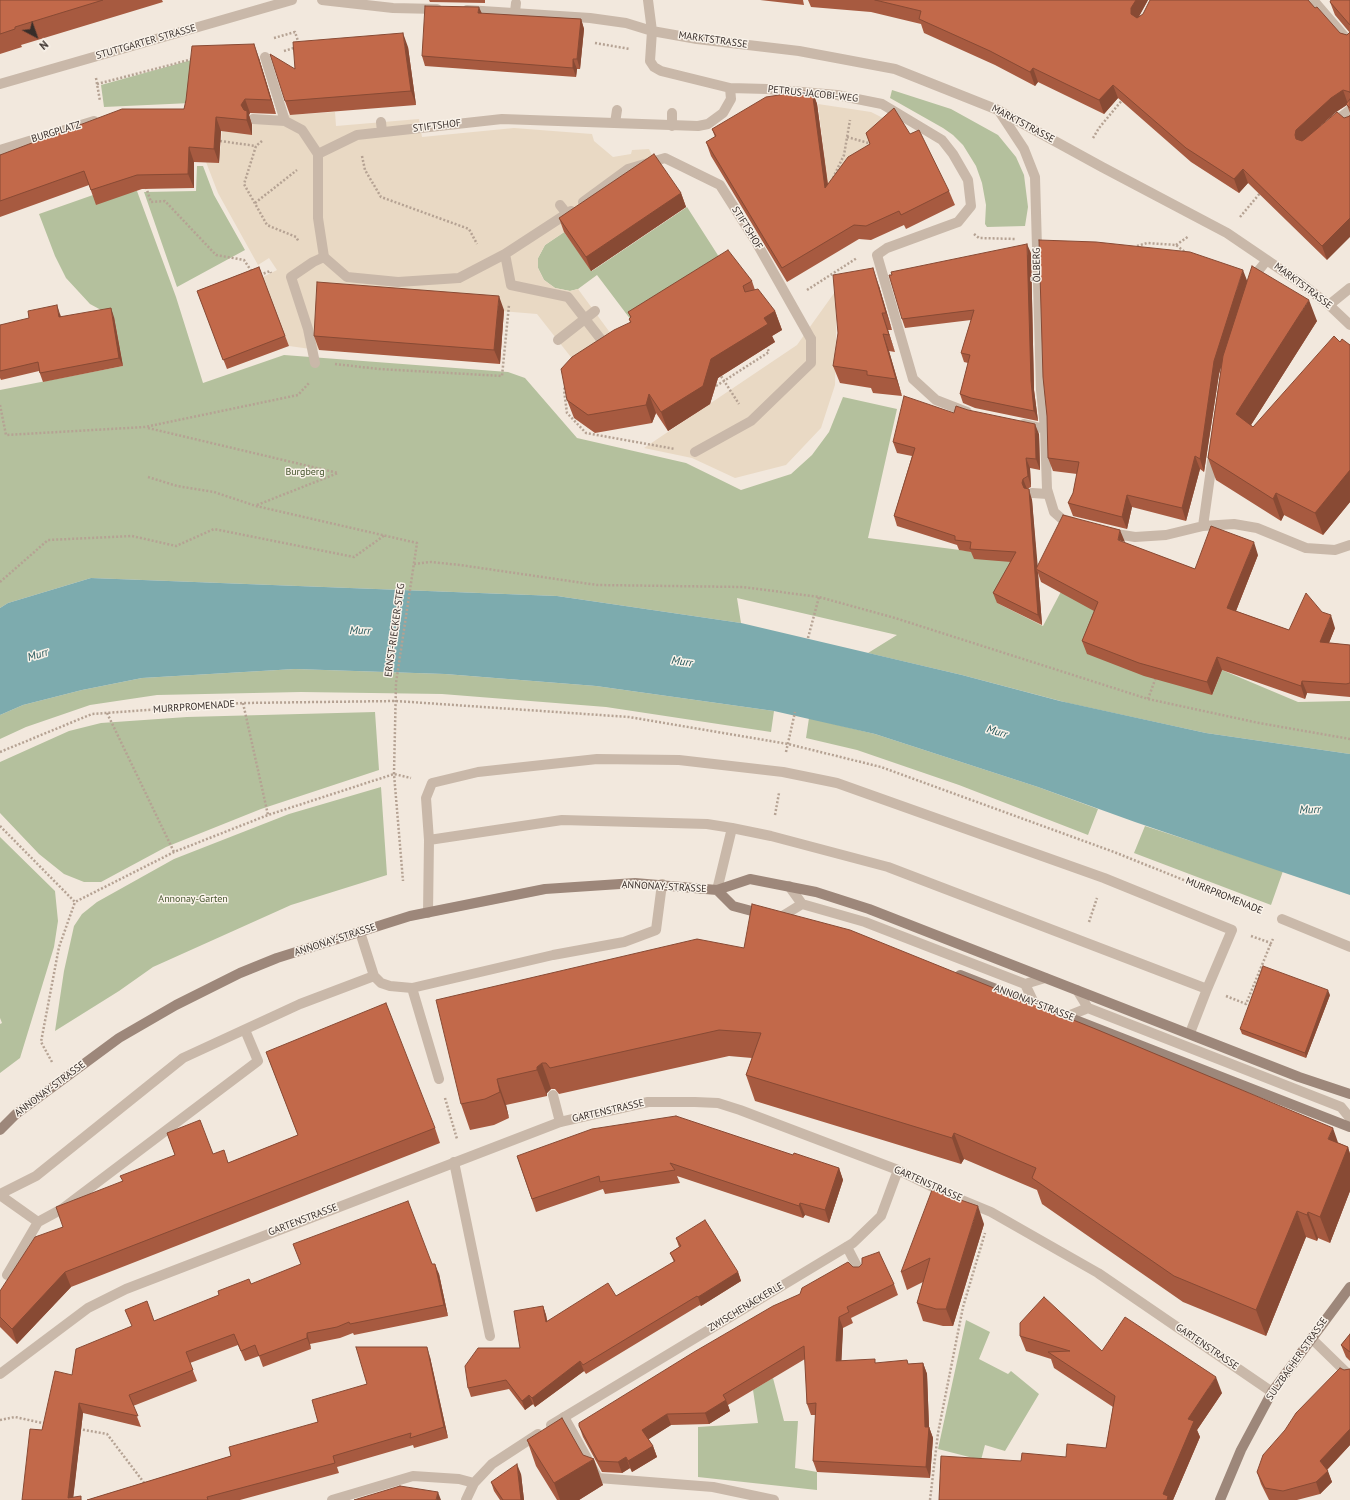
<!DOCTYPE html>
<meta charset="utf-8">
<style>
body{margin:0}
#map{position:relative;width:1350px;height:1500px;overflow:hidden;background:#f2e8dd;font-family:"PT Sans",sans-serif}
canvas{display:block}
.north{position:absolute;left:16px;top:16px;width:40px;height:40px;-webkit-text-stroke:3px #f9f2e9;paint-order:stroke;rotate:139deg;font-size:11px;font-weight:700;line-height:16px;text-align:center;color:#372d29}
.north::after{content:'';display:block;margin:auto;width:14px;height:18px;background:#372d29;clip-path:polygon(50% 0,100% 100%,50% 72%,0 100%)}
</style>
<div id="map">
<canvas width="1350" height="1500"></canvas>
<div class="north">N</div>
</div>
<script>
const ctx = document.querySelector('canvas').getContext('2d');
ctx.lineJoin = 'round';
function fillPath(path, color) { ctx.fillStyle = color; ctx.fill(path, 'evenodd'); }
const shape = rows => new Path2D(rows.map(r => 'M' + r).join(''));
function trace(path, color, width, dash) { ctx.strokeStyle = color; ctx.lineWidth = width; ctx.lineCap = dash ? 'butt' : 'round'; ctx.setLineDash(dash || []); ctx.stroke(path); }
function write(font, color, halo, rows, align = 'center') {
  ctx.font = font + ' "PT Sans",sans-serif'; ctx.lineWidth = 3; ctx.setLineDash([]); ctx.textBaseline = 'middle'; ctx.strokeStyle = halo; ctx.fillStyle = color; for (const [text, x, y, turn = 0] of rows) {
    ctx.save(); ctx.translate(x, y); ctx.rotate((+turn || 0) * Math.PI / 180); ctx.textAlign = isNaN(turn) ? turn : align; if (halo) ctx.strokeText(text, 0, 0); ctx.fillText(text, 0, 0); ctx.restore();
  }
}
const green = shape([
 [195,59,191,103,104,107,101,85],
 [892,90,951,109,998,135,1016,157,1024,175,1028,207,1025,226,987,227,985,224,986,205,982,183,976,166,963,145,953,135,943,128,890,98],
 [197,166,203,166,214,195,245,250,177,287,144,192,196,191],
 [137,191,176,297,203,383,284,355,508,372,525,378,577,438,686,463,741,490,791,474,812,455,829,432,843,397,897,409,868,538,975,552,1025,554,997,603,1043,626,1066,582,1212,695,1222,670,1298,702,1350,701,1350,754,1206,733,1068,703,962,675,868,653,897,635,737,598,741,623,557,596,91,578,8,603,0,608,0,390,123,366,114,317,90,304,66,278,55,256,39,214,93,195],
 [687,207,721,260,631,320,597,275,578,289,570,291,555,288,544,280,538,268,538,258,545,245,564,232,592,271],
 [295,669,445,674,596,686,774,711,771,732,606,707,442,694,301,692,157,695,90,705,26,727,0,739,0,715,23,705,82,690,142,678],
 [375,712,379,770,261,809,166,847,101,882,84,882,64,874,39,854,0,813,0,762,69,731,101,723,187,717],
 [809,718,875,734,1038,787,1098,809,1088,835,959,785,857,750,806,738],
 [381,787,387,875,291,905,153,967,119,991,55,1031,64,971,74,926,82,914,97,902,174,859,289,814],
 [1145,826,1283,871,1271,905,1134,853],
 [0,837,55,891,58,921,54,947,20,1058,0,1073,0,1024,2,1023,0,1018],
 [966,1320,990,1332,979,1359,1008,1374,1011,1371,1039,1394,1005,1451,985,1445,981,1460,938,1449],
 [773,1378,784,1421,798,1421,795,1468,817,1472,817,1490,698,1477,698,1427,758,1423,753,1390]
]);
const plaza = shape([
 [818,104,871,112,889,121,871,147,839,207,809,172,824,155],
 [335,112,336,126,419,119,422,137,514,128,592,134,594,141,613,157,631,154,632,150,649,149,659,169,545,245,538,258,538,268,544,280,555,288,570,291,578,289,611,334,574,361,537,314,322,296,318,350,289,346,263,277,277,270,269,258,258,265,218,193,206,162,219,163,222,131,252,134,253,115,270,116],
 [837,289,835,385,821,428,786,465,735,478,692,458,644,448,797,345]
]);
const water = shape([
 [91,578,557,596,741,623,962,675,1060,701,1206,733,1350,754,1350,895,1135,822,1038,787,875,734,774,711,596,686,445,674,295,669,142,678,82,690,23,705,0,715,0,608,8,603]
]);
const path = shape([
 [274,38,295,32,299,44],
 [595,43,630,49],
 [284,51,297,47],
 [96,78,100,101],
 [97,84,193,59],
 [847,137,872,144],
 [1093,138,1099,128,1123,99],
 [220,141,256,146],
 [262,141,256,146,244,184,267,225,296,237,299,242],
 [362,156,365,170,381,197,469,229,477,244],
 [833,178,844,155,850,120],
 [146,187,151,202,165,201,216,255,244,260,252,272],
 [255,203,297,170],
 [1240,217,1261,192],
 [974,234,979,238,1016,239],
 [1176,245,1189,236],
 [1137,246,1147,243,1176,245,1186,253],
 [260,275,270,271,271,273],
 [807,290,857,258],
 [335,364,379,369,502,376,509,305],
 [719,373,739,404],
 [566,384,564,390,567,413,586,433,675,449],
 [716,386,769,352,767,347],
 [0,405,6,435,145,427,298,395,309,383],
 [148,428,338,473],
 [148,477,177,486,214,492,256,506,417,543,396,683,394,774,403,881],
 [257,505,338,473],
 [414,564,431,562,460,565,597,585,743,587,819,597,895,618,1148,699,1259,723,1350,739],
 [0,582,48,540,132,536,176,546,214,529,354,557,385,535],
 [808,638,819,597],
 [1148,699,1156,677],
 [243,703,268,815],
 [107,713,174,852],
 [0,752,92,714,243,703,396,701,629,717,788,744,881,767,1114,852,1263,912],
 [786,752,795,712],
 [775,815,779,793],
 [0,826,75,902,174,852,268,815,394,774,411,778],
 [1089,922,1097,898],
 [1251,936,1271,943,1273,939],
 [1226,996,1246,1004,1271,943],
 [52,1062,41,1042,59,947,75,902],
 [445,1098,457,1139],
 [0,1420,15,1417,47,1424],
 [79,1429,107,1434,145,1484],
 [930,1500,938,1433,963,1307,985,1233]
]);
const lane = shape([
 [515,12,516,3],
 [315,363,308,329,291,277,313,262,324,257],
 [695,452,751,421,811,363,811,339],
 [1032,493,1048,494],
 [789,886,802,904,865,922,1025,984,1045,978],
 [717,890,732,828],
 [428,913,429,840,426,798,432,783,478,772,597,759,679,760,783,772,837,783,1104,878,1232,930,1207,989,888,867,771,836,732,828,707,824,562,820,429,840],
 [781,917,802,904],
 [360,932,374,976,381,983,390,986,412,988,553,955,624,942,656,930,662,884],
 [1025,984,1034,1003],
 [412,988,439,1079],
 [1077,990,1088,1008,1341,1107,1350,1118],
 [1068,1016,1088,1008],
 [1190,1033,1207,989],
 [553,1095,560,1122],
 [454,1162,490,1336],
 [0,1194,36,1176,183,1058,300,1004,374,976],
 [0,1195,38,1222,62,1209,258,1061,245,1030],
 [847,1247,860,1272],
 [7,1275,38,1222],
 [1311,1338,1350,1376],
 [564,1417,598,1478,713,1487,774,1500]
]);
const street = shape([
 [322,0,393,8,437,9],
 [648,0,652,31,650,61,654,67,661,71,730,88,767,89,837,95,882,104,942,140,953,154,968,180,971,206,958,222,887,248,877,255,913,379,936,400,967,412],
 [1313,0,1350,43],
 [467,10,590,18,626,23,652,31,697,39,799,51,895,69,998,110,1102,167,1227,233,1302,284,1329,305,1350,325],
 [265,57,285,121],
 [0,84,292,0],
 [999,111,1024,149,1035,177,1041,390,1045,429,1047,489,1054,512,1062,519,1073,522],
 [253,119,285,121,302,130,318,154,318,218,324,257,347,277,398,282,459,278,505,254,571,211],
 [381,122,382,132],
 [615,123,617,110],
 [1331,125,1350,110],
 [672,126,672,113],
 [0,150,94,121],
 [318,154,357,135,502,119,698,126,708,124,723,113,731,99,730,88],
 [583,202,628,169,665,158,720,185,755,240,811,339],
 [560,205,567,214],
 [505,254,511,285,568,297,603,342],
 [1255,282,1259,270,1267,260],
 [1329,305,1350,288],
 [558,340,595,311],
 [1024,424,1045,429],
 [1203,526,1213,455],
 [1110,533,1135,537,1166,535,1203,526,1234,524,1257,528,1306,548,1335,550,1350,545],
 [1282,919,1350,947],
 [0,1374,88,1308,126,1289,560,1122,648,1102,695,1102,718,1103,740,1110,898,1170,945,1193,991,1212,1098,1273,1272,1392],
 [551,1425,853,1243,881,1216,898,1170],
 [332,1500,413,1476,459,1479,474,1483],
 [466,1500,474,1483,492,1464,538,1434]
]);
const secondary = shape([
 [717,890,733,906,763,914],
 [960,975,1350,1127],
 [0,1130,16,1114,119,1038,176,1005,240,973,277,958,410,916,545,889,635,883,717,890,750,879,816,892,869,909,1299,1077,1350,1094],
 [1220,1500,1241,1450,1272,1392,1350,1287]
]);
const wall = shape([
 [0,0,162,0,163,2,21,45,22,47,0,54],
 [429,0,485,0,485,3,430,2],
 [760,0,803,0,804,5],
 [808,0,1148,0,1139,16,1340,33,1347,35,1350,33,1335,15,1330,2,1350,0,1350,113,1347,105,1336,112,1321,125,1327,260,1248,183,1239,193,1191,162,1118,98,1104,114,1038,82,1035,86,995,65,924,33,921,24,871,12,811,7],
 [482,14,581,19,584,29,580,69,577,69,576,77,425,66,422,56],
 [408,47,416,105,290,115,285,101],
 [259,58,276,114,250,113,249,115,252,125,252,135,221,131,219,163,194,162,194,188,142,189,96,205,89,185,0,217,0,155,184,109],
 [812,90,817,104,828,184,870,144,866,133,910,134,949,191,955,205,906,229,904,225,871,240,859,239,787,282,711,156,706,142,715,137,712,129],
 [681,193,686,207,591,271,564,232,559,218],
 [1031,253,1034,390,1038,421,975,408,963,403,960,394,968,363,964,362,961,353,971,320,905,328,902,319],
 [259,267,289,346,227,369,197,291],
 [752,281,755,290,775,311,782,330,772,336,775,342,718,378,710,404,668,431,656,413,652,423,595,433,574,418,567,400,630,322,629,319,631,318,628,312],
 [1247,281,1317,321,1251,425,1253,427,1340,342,1350,345,1350,502,1323,535,1284,515,1281,521,1216,480,1208,458,1222,363,1219,374,1204,472,1200,469,1186,521,1132,507,1127,529,1073,516,1068,503,1073,493,1077,474,1053,471,1048,458],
 [879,286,892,330,888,330,895,352,889,351,902,396,873,393,871,388,840,383,833,366],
 [504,310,500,364,319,350,314,336],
 [60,314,61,317,114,317,123,366,43,382,39,371,1,380,0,378,0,325],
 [954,413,1039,434,1040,470,1030,468,1031,487,1027,489,1032,500,1037,567,1125,543,1195,569,1258,555,1236,611,1289,630,1335,628,1329,643,1350,645,1350,697,1307,693,1305,699,1222,670,1212,695,1144,676,1087,654,1082,641,1094,611,1041,582,1038,573,1042,625,997,603,993,593,1011,562,974,559,971,552,959,550,957,545,897,526,894,516,912,456,897,453,893,442],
 [697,939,1339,1143,1348,1147,1350,1154,1350,1191,1330,1243,1318,1238,1317,1241,1306,1237,1266,1336,1183,1302,1042,1204,1037,1190,964,1159,961,1164,755,1101,746,1075,752,1058,729,1056,559,1094,555,1089,551,1089,547,1093,547,1096,506,1105,509,1118,494,1125,470,1130,461,1104],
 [1330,995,1306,1058,1242,1034,1240,1029],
 [266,1052,435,1128,440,1143,71,1287,17,1344,0,1327,0,1291,63,1227,122,1181,175,1155,167,1133,213,1154,228,1163,298,1135],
 [793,1155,839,1168,843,1180,829,1223,805,1215,803,1218,677,1176,680,1183,605,1194,603,1189,536,1212,517,1156],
 [984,1224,953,1326,943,1326,923,1321,917,1303,923,1282,907,1290,901,1272],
 [676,1238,738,1272,741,1281,701,1306,700,1305,586,1374,584,1371,535,1407,533,1404,525,1410,509,1389,471,1397,468,1388,520,1348,543,1306,546,1315,547,1321,616,1296,674,1262,670,1253,679,1247],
 [432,1264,439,1274,448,1316,354,1335,353,1333,340,1338,310,1344,311,1349,263,1367,259,1356,245,1361,238,1345,190,1363,197,1381,133,1406,141,1427,83,1413,73,1497,82,1500,22,1500,42,1430,72,1375,154,1321,251,1284],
 [853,1267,894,1284,898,1295,851,1318,853,1323,843,1328,841,1361,877,1363,909,1364,923,1363,927,1374,929,1427,933,1438,930,1478,817,1472,813,1461,816,1415,811,1415,807,1404,805,1359,728,1405,730,1411,709,1424,671,1425,648,1439,653,1446,657,1457,632,1472,630,1468,622,1473,602,1472,583,1437,579,1426,800,1294],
 [1350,1334,1350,1361,1346,1357,1341,1345],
 [1020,1336,1102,1351,1222,1393,1197,1430,1200,1437,1173,1500,939,1500,1021,1461,1066,1457,1106,1448,1113,1407,1054,1368,1051,1359,1026,1351],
 [430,1357,448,1438,414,1448,413,1445,337,1467,339,1473,240,1500,87,1500,231,1456,318,1422,367,1384],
 [1350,1369,1350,1445,1327,1470,1332,1482,1320,1494,1297,1500,1269,1500,1261,1484,1257,1472,1344,1370],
 [527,1440,583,1455,603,1485,579,1500,557,1500,536,1466],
 [521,1474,524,1500,500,1500,494,1491,491,1482]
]);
const shadedWall = shape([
 [1136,0,1148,0,1136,22,1131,14,1131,8],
 [479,7,483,16,478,13],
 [581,19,584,29,580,69,577,59],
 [403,33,408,47,416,105,411,91],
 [254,44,259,58,276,114,271,100],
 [573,59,577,69,576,77,573,68],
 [1033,68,1038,82,1035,86,1030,72],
 [1113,85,1118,98,1104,114,1099,100],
 [812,90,817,104,830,202,825,188],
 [1343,90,1348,104,1336,112,1301,143,1300,149,1295,135,1296,130,1331,98],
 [245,99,250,113,249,115,252,125,252,135,241,105],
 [216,117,221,131,219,163,214,149],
 [189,147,194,162,194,188,188,174],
 [1243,169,1248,183,1239,193,1234,179],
 [681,193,686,207,591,271,586,257],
 [1350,218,1350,237,1327,260,1322,246],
 [1027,244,1031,253,1034,390,1038,421,1034,411,1031,381],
 [873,268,879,286,892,330,886,313],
 [1243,270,1248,283,1219,374,1204,472,1200,459,1214,361],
 [499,296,504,310,500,364,494,350],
 [1309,300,1317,321,1244,436,1236,414],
 [57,305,60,314,63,326,59,317],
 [111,308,114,317,123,366,119,358],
 [775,311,782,330,772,336,775,342,718,378,710,404,668,431,661,412,711,359,764,318],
 [882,313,888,330,895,352,889,335],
 [883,334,889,351,902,396,896,379],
 [649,394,656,413,652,423,646,405],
 [1035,424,1039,434,1040,470,1036,459],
 [1195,456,1200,469,1186,521,1182,508],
 [1026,458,1030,468,1031,487,1028,476],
 [1350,470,1350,502,1323,535,1315,513],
 [1023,479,1027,489,1026,493,1022,483],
 [1029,489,1032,500,1038,569,1036,569,1038,573,1042,625,1038,615],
 [1276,493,1284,515,1281,521,1273,499],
 [1127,495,1132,507,1127,529,1122,517],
 [1120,530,1125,542,1118,540],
 [1254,542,1258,555,1232,621,1227,608],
 [1331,615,1335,628,1324,655,1320,642],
 [1217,657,1222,670,1212,695,1207,682],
 [1302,681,1307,693,1305,699,1301,686],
 [1328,990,1330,995,1306,1058,1305,1053],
 [542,1063,551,1089,547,1093,547,1096,537,1070,537,1067],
 [497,1079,506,1105,509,1118,500,1092],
 [1333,1128,1342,1154,1328,1139],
 [954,1133,964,1159,961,1164,952,1138],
 [1348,1147,1350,1154,1350,1191,1330,1243,1320,1217],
 [839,1168,843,1180,829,1223,825,1210],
 [800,1203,805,1215,803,1218,799,1206],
 [978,1206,984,1224,953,1326,946,1309],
 [1297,1211,1306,1237,1266,1336,1256,1310],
 [1308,1212,1318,1238,1317,1241,1307,1215],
 [435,1264,439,1274,448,1316,444,1305],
 [65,1272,71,1287,17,1344,12,1329],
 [738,1272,741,1281,701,1306,698,1297],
 [543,1306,546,1315,549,1331,546,1322],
 [839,1317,843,1328,841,1372,836,1361],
 [307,1333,310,1344,311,1349,307,1338],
 [427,1347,430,1357,448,1438,444,1427],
 [580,1361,584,1371,535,1407,532,1398],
 [923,1363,927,1374,929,1427,933,1438,930,1478,926,1467,925,1427],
 [1216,1377,1222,1393,1197,1430,1200,1437,1173,1500,1165,1500,1163,1494,1188,1419],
 [529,1395,533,1404,525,1410,522,1401],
 [726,1400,730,1411,709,1424,705,1413],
 [79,1403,83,1413,73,1500,68,1498],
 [667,1414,671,1425,646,1441,642,1430],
 [1350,1429,1350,1445,1324,1473,1320,1461],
 [653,1446,657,1457,632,1472,628,1461],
 [626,1457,630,1468,622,1473,618,1462],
 [594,1459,603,1485,579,1500,560,1500,554,1483],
 [517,1464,521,1474,524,1500,521,1500],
 [1328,1471,1332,1482,1320,1494,1316,1482],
 [438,1492,441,1500,436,1500]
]);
const building = shape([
 [0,0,103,0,15,27,15,29,0,34,0,0],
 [875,0,1136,0,1131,8,1131,14,1137,18,1143,14,1150,0,1308,0,1315,8,1317,7,1340,33,1347,35,1350,32,1350,93,1350,92,1343,90,1331,98,1296,130,1295,135,1296,139,1302,141,1305,139,1337,112,1344,118,1350,116,1350,115,1350,218,1322,246,1243,169,1234,179,1186,148,1113,85,1099,100,1033,68,1030,72,990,51,919,19,921,11,875,0],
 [1331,0,1350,0,1350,25,1330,2,1331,0],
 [425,6,479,7,478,13,581,19,577,59,573,59,573,68,422,56,425,6],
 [403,33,411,91,285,101,270,54,295,69,293,42,403,33],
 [254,44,271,100,245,99,241,105,244,110,247,111,247,120,216,117,214,149,189,147,188,174,137,175,91,190,84,171,0,201,0,155,122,109,184,109,186,100,192,46,254,44],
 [812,90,825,188,848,157,870,144,866,133,894,108,910,134,919,130,949,191,901,215,899,211,866,226,854,225,782,268,706,142,716,136,712,129,766,97,812,90],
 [1350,99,1350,108,1346,104,1350,99],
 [654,154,681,193,586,257,559,218,654,154],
 [1039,240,1096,242,1190,252,1243,270,1214,361,1200,459,1195,456,1182,508,1127,495,1122,517,1068,503,1073,493,1079,462,1048,458,1047,416,1043,377,1039,240],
 [1027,244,1031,381,1034,411,971,398,960,394,970,355,961,353,974,310,902,319,889,275,892,275,891,272,1027,244],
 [728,250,752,281,743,286,745,292,758,289,775,311,764,318,768,324,711,359,703,386,661,412,649,394,646,405,588,415,567,400,561,369,572,357,614,330,631,322,629,319,631,317,628,312,728,250],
 [1252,266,1309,300,1236,414,1253,427,1334,336,1340,342,1342,339,1350,345,1350,470,1315,513,1276,493,1273,499,1208,458,1223,356,1252,266],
 [259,267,285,336,223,360,197,291,259,267],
 [873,268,886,313,882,313,889,335,883,334,896,379,867,375,867,371,833,366,838,333,833,275,873,268],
 [317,282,499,296,494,350,314,336,317,282],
 [57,305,59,317,111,308,119,358,40,373,38,362,0,371,0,325,29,318,28,311,57,305],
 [904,396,954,413,956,406,968,410,1035,424,1036,459,1026,458,1028,476,1023,479,1022,483,1024,488,1029,489,1038,615,993,593,1016,552,970,549,971,542,955,540,955,536,894,516,915,448,893,442,904,396],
 [1063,515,1120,530,1118,540,1195,569,1211,526,1254,542,1227,608,1289,630,1306,593,1322,612,1331,615,1320,642,1350,645,1350,683,1346,684,1302,681,1301,686,1217,657,1207,682,1139,663,1082,641,1098,602,1036,569,1063,515],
 [752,904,850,930,1098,1030,1333,1128,1328,1139,1348,1147,1320,1217,1308,1212,1307,1215,1297,1211,1256,1310,1174,1276,1032,1178,1036,1168,954,1133,952,1138,746,1075,761,1033,719,1030,550,1068,546,1063,542,1063,537,1067,537,1070,497,1079,500,1092,485,1099,461,1104,436,1000,697,939,744,948,752,904],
 [1263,966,1328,990,1305,1053,1240,1029,1263,966],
 [386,1003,435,1128,65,1272,12,1329,0,1317,0,1291,35,1237,63,1227,56,1207,123,1181,120,1176,175,1155,167,1133,200,1120,213,1154,224,1150,228,1163,298,1135,266,1052,386,1003],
 [676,1116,793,1155,794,1153,839,1168,825,1210,800,1203,799,1206,670,1163,675,1170,600,1182,599,1176,532,1199,517,1156,592,1129,676,1116],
 [932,1190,978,1206,946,1309,936,1309,917,1303,930,1258,901,1272,932,1190],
 [408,1201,432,1264,435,1264,444,1305,350,1324,349,1322,337,1327,307,1333,307,1338,259,1356,255,1345,241,1351,234,1334,186,1352,193,1370,129,1395,138,1416,79,1403,68,1498,81,1496,81,1500,22,1500,30,1429,42,1430,55,1371,72,1375,76,1349,132,1326,125,1310,147,1301,154,1321,219,1295,218,1291,249,1279,251,1284,301,1264,293,1244,408,1201],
 [705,1220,738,1272,698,1297,697,1296,583,1365,580,1361,532,1398,529,1395,522,1401,506,1380,468,1388,465,1366,478,1348,520,1348,514,1311,543,1306,546,1322,608,1283,616,1296,675,1261,670,1253,681,1246,676,1238,705,1220],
 [879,1252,894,1284,847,1307,849,1312,839,1317,836,1361,875,1359,875,1363,907,1360,908,1364,923,1363,925,1427,929,1427,926,1467,813,1461,816,1403,807,1404,804,1346,723,1395,726,1400,705,1413,667,1414,642,1430,653,1446,628,1461,626,1457,618,1462,598,1461,579,1426,579,1423,694,1352,773,1306,800,1294,802,1288,848,1262,853,1267,859,1267,862,1264,862,1258,879,1252],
 [1044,1297,1102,1351,1125,1317,1216,1377,1188,1419,1194,1421,1163,1494,1168,1496,1167,1500,939,1500,941,1456,1021,1461,1022,1453,1066,1457,1067,1444,1106,1448,1115,1396,1048,1352,1070,1351,1020,1336,1020,1323,1044,1297],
 [1350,1334,1350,1352,1341,1345,1350,1334],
 [356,1347,427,1347,444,1427,410,1438,411,1433,333,1456,335,1463,207,1497,208,1500,87,1500,231,1456,229,1447,318,1422,312,1400,367,1384,356,1347],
 [1340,1368,1344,1370,1350,1369,1350,1429,1320,1461,1328,1471,1316,1482,1283,1491,1265,1488,1257,1472,1263,1455,1285,1430,1296,1413,1340,1368],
 [562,1418,583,1455,594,1459,554,1483,527,1440,562,1418],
 [517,1464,521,1500,503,1500,491,1482,517,1464],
 [400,1486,438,1492,436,1500,354,1500,400,1486]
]);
const streetNames = [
 ["MARKTSTRASSE",713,40,8],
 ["STUTTGARTER STRASSE",146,42,-16],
 ["PETRUS-JACOBI-WEG",813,94,6],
 ["MARKTSTRASSE",1023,124,28],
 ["STIFTSHOF",437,126,-7],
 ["BURGPLATZ",56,132,-17],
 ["STIFTSHOF",747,228,58],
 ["ÖLBERG",1037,265,-91],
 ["MARKTSTRASSE",1303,286,37],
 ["ERNST-RIECKER-STEG",395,630,-82],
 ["MURRPROMENADE",194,707,-4],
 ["ANNONAY-STRASSE",664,887,3],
 ["MURRPROMENADE",1224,896,22],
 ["ANNONAY-STRASSE",335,940,-18],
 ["ANNONAY-STRASSE",1034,1003,21],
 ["ANNONAY-STRASSE",50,1089,-37],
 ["GARTENSTRASSE",608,1111,-13],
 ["GARTENSTRASSE",928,1184,24],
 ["GARTENSTRASSE",303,1220,-21],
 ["ZWISCHENÄCKERLE",746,1307,-31],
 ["GARTENSTRASSE",1207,1347,34],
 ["SULZBACHER STRASSE",1297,1359,-55]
];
const parkNames = [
 ["Burgberg",305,472],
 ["Annonay-Garten",193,899]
];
const waterNames = [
 ["Murr",360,631,1],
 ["Murr",38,655,-17],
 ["Murr",682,662,8],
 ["Murr",997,732,16],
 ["Murr",1310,810,-1]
];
fillPath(green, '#b4c09d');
fillPath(plaza, '#e9d9c4');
fillPath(water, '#7dabae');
trace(path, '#b5a293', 2.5, [2, 2]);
trace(lane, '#c9b8a9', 10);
trace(street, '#c9b8a9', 10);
trace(secondary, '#9d877a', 10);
fillPath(wall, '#a75a40');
fillPath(shadedWall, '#884a34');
fillPath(building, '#c2694a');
trace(building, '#884a34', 1);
write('10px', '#372d29', '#f9f2e9', streetNames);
write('10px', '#45542d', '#f9f2e9', parkNames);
write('italic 11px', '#1f5357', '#f9f2e9', waterNames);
</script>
